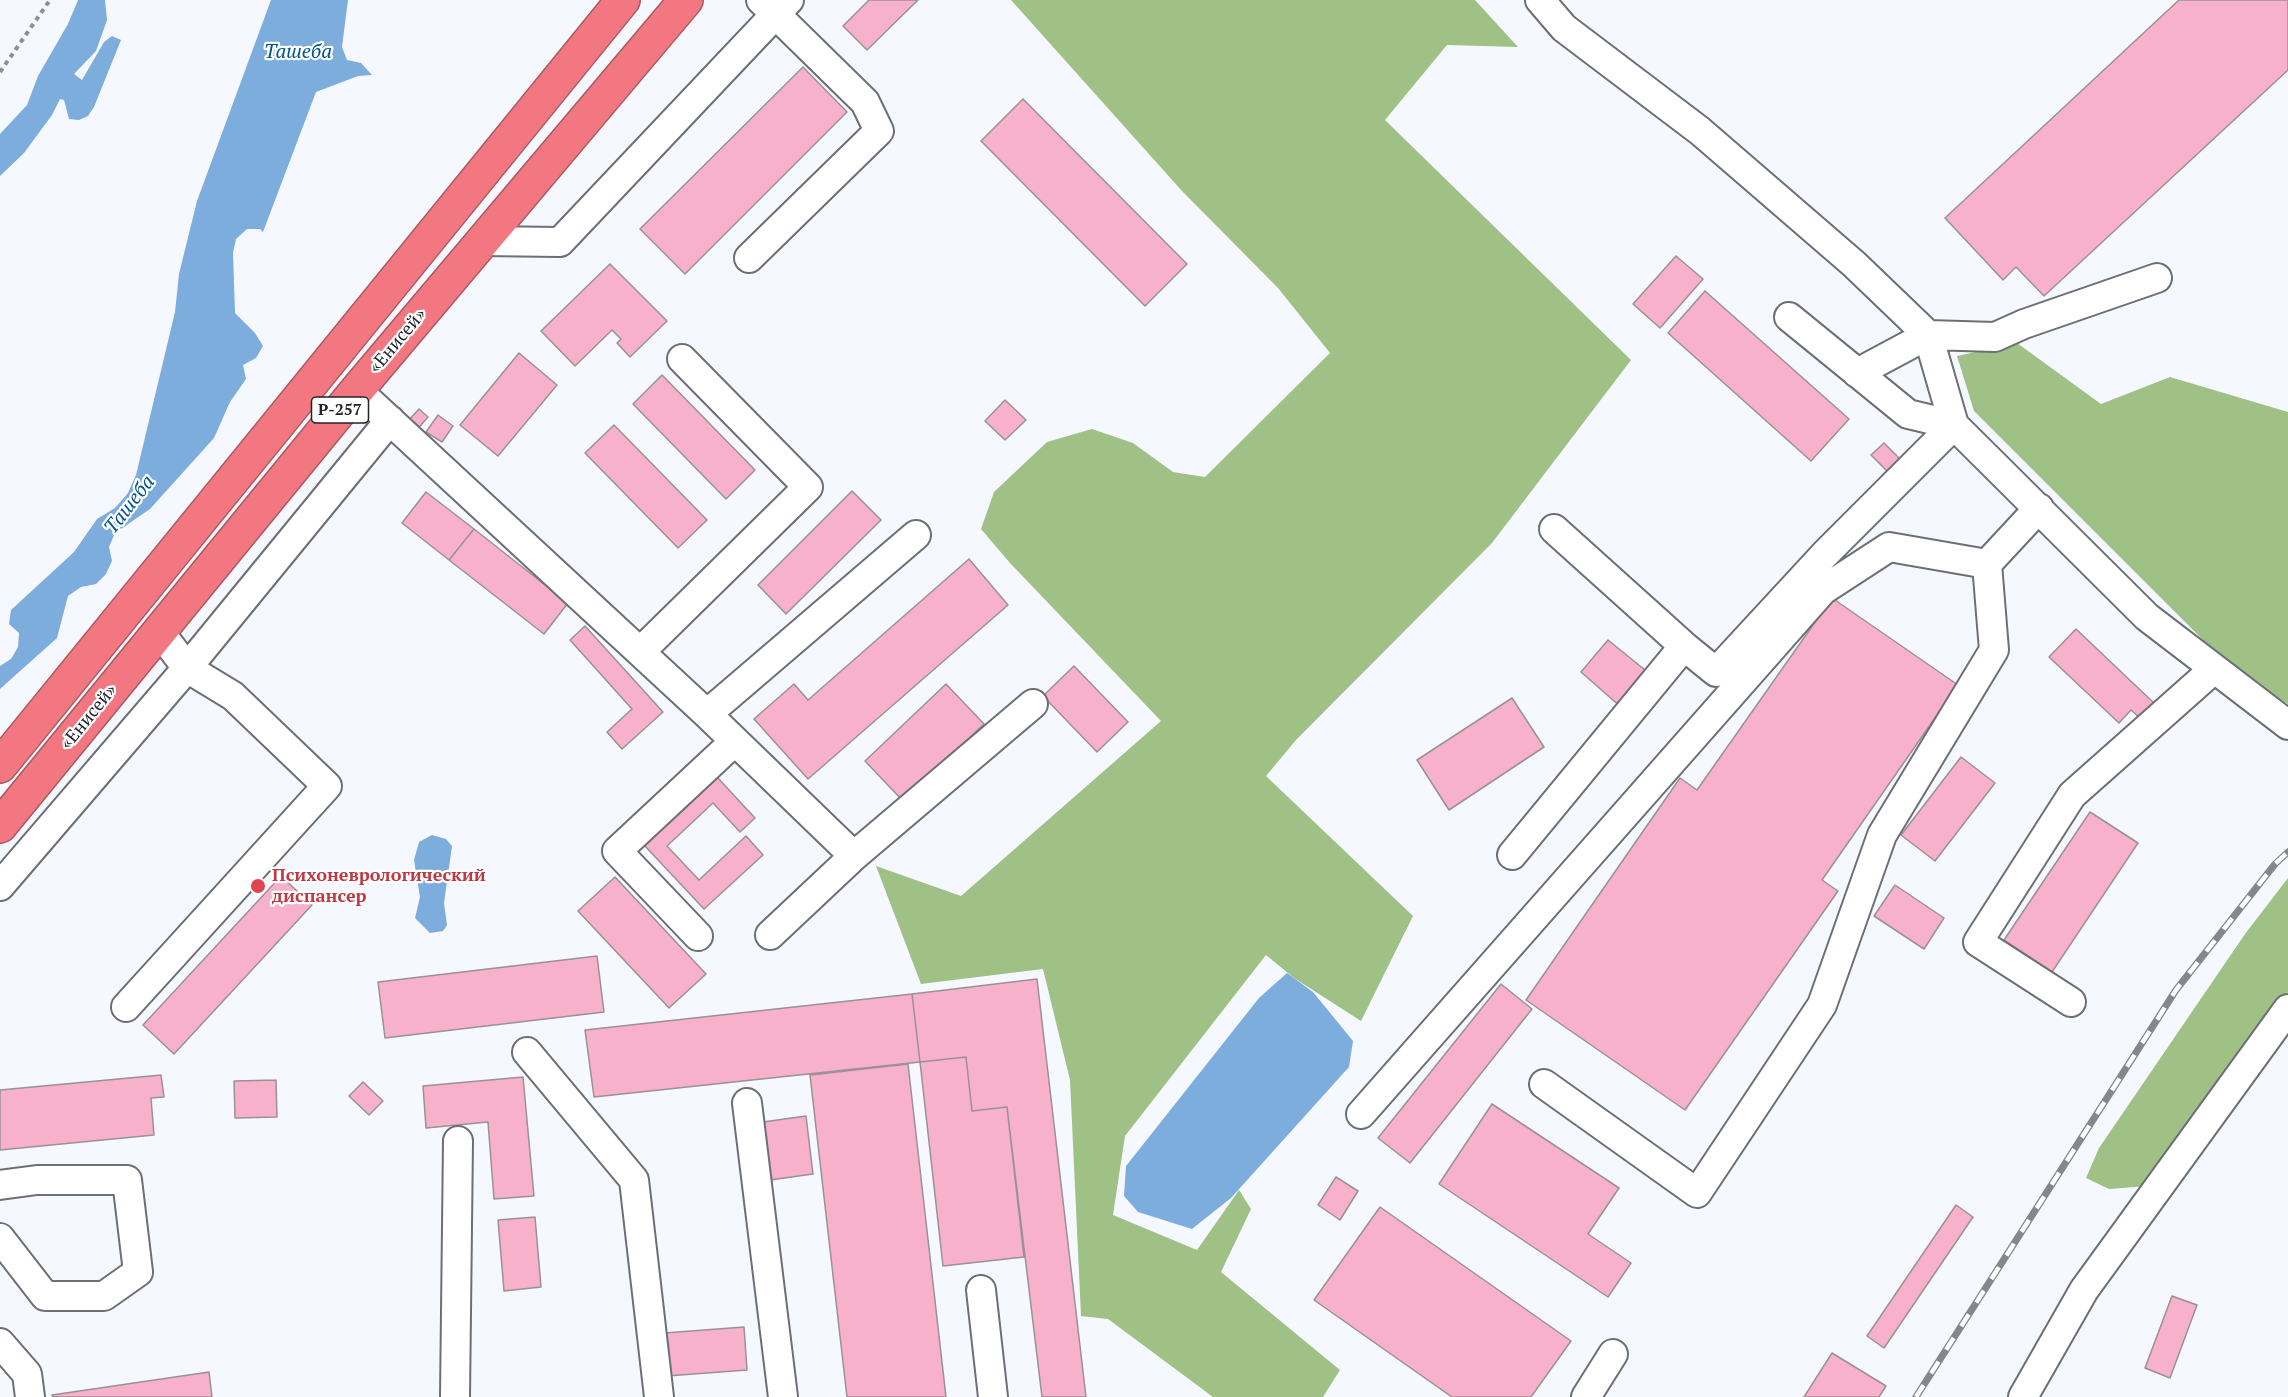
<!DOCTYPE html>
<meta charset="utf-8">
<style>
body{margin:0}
canvas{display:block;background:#f6f8ff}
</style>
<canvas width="2288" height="1397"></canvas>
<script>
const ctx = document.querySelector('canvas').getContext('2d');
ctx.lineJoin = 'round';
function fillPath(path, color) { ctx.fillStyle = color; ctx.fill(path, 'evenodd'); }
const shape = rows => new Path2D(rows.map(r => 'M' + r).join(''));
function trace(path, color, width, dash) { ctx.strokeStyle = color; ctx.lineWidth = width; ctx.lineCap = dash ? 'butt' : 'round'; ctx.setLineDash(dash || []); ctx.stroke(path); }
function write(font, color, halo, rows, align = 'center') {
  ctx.font = font + ' "PT Serif",serif'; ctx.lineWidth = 4.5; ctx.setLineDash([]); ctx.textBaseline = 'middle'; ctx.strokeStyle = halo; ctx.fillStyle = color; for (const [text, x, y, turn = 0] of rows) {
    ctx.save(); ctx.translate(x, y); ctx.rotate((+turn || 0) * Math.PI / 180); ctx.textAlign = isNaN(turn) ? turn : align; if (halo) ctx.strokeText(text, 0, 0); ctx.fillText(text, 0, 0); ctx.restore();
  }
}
const forest = shape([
 [1011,0,1475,0,1518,47,1447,45,1385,120,1631,360,1492,543,1296,740,1266,776,1413,916,1361,1021,1294,978,1266,955,1125,1136,1113,1215,1197,1250,1239,1190,1251,1209,1221,1272,1340,1370,1323,1397,1213,1397,1108,1319,1081,1316,1070,1080,1043,969,921,984,876,866,961,896,1161,721,1010,563,981,529,994,492,1047,442,1092,429,1133,443,1173,472,1205,477,1330,353,1278,288,1182,191],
 [2017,343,2101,404,2170,377,2288,412,2288,704,2236,673,1974,411,1957,356],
 [2288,878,2288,992,2148,1186,2109,1189,2086,1178,2099,1148,2245,934]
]);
const water = shape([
 [78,0,105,0,107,20,96,51,74,74,82,80,104,42,112,36,121,40,94,107,88,116,79,120,69,119,64,100,60,99,52,115,24,153,0,176,0,134,27,105,38,76,68,24],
 [271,0,348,0,342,47,347,60,361,63,372,75,358,76,316,92,263,232,260,229,247,229,236,239,233,253,235,313,255,333,263,346,256,358,243,365,246,379,230,402,214,438,150,509,115,533,109,547,112,561,106,574,96,584,81,587,68,596,57,638,0,689,0,666,11,659,18,647,19,633,9,624,11,610,74,552,97,519,115,508,128,493,136,475,175,312,179,274,197,201],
 [432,835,446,839,452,846,444,903,447,925,443,931,430,933,415,918,420,897,414,860,419,842],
 [1287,973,1313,992,1353,1041,1349,1067,1231,1198,1192,1229,1138,1212,1124,1196,1126,1166,1259,998]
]);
const building = shape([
 [869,0,918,0,867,50,843,26,869,0],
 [2179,0,2288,0,2288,70,2044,296,2016,267,2003,280,1945,218,2179,0],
 [803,67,847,112,685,274,640,229,803,67],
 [1023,99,1187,264,1145,306,981,141,1023,99],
 [1676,256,1703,279,1660,328,1633,304,1676,256],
 [610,264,667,321,630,357,617,343,621,339,612,330,575,366,541,331,610,264],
 [1705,291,1849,419,1811,461,1668,333,1705,291],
 [519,353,557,385,498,456,460,425,519,353],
 [662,375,755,470,726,499,633,404,662,375],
 [1005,400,1026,420,1005,440,985,421,1005,400],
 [419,409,428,417,414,433,405,424,419,409],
 [438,415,453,426,442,442,426,432,438,415],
 [614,425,707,520,678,548,585,453,614,425],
 [1884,443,1900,459,1888,472,1871,455,1884,443],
 [852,491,881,520,786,614,758,585,852,491],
 [426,492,474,529,449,560,402,523,426,492],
 [474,529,568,603,544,634,449,560,474,529],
 [969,559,1008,605,808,779,754,719,794,684,808,700,969,559],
 [1832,598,1958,685,1822,880,1838,891,1685,1110,1526,1000,1680,778,1697,790,1832,598],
 [585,626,663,712,622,749,607,732,632,709,570,640,585,626],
 [2076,629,2155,704,2141,719,2131,710,2119,723,2049,657,2076,629],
 [1608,640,1650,674,1622,708,1581,672,1608,640],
 [1074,666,1128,722,1097,752,1043,696,1074,666],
 [946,684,984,724,903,801,865,761,946,684],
 [1512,698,1544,747,1449,810,1417,760,1512,698],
 [1961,757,1995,783,1935,861,1901,835,1961,757],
 [717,777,755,818,740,832,713,803,667,846,699,880,746,836,763,855,704,909,644,845,717,777],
 [2090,812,2138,843,2052,972,2004,940,2090,812],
 [281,876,312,905,174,1054,143,1025,281,876],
 [615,877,706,974,669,1008,578,911,615,877],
 [1895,885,1944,918,1924,949,1874,916,1895,885],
 [597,956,604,1012,385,1038,378,982,597,956],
 [1037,979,1086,1397,1042,1397,1007,1107,972,1111,966,1057,920,1062,912,994,1037,979],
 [1501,984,1532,1009,1410,1163,1378,1138,1501,984],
 [912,994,920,1062,594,1097,585,1030,912,994],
 [966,1057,972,1111,1007,1107,1024,1257,943,1266,920,1062,966,1057],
 [908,1064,946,1397,847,1397,810,1075,908,1064],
 [161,1075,164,1097,151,1098,154,1135,0,1150,0,1090,161,1075],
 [523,1077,534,1196,494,1199,488,1122,426,1128,423,1086,523,1077],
 [276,1080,277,1117,235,1118,234,1081,276,1080],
 [363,1082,383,1101,369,1115,349,1096,363,1082],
 [1492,1104,1619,1188,1588,1234,1631,1263,1608,1297,1439,1184,1492,1104],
 [806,1116,813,1174,770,1180,763,1122,806,1116],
 [1336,1177,1358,1191,1340,1220,1318,1205,1336,1177],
 [1956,1205,1973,1217,1884,1348,1867,1336,1956,1205],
 [1380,1207,1571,1341,1531,1397,1452,1397,1314,1300,1380,1207],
 [535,1217,541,1287,504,1291,498,1220,535,1217],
 [2172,1296,2197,1305,2170,1378,2145,1368,2172,1296],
 [744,1327,747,1370,667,1376,664,1333,744,1327],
 [1832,1353,1886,1386,1879,1397,1804,1397,1832,1353],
 [209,1372,212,1397,53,1397,52,1395,209,1372]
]);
const path = shape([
 [0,72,50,0]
]);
const minor = shape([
 [482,241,560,242,789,0],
 [749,258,879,131,865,102,761,0],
 [1789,317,1908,414,1954,425,2147,617,2288,725],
 [1857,373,1928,335,1995,337,2024,324,2157,278],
 [357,390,707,714,854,856,770,935],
 [1554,529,1684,646],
 [1987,564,2039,508],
 [640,652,808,487,682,359],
 [707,714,916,535],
 [1512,855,1684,646,1716,672,1825,554,1954,425,1928,335,1854,264,1700,131,1564,28,1540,0],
 [854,856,1033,704],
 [0,886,187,668,390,420],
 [698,936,617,851,735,741],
 [2071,1002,1978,942,2072,795,2214,669],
 [126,1007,327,786,233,696,187,668,159,631],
 [527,1052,634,1180,659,1397],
 [747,1103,783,1397],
 [1361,1114,1823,590,1889,547,1987,564,1994,650,1882,835,1822,1005,1697,1193,1544,1084],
 [0,1185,37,1180,127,1180,138,1272,104,1296,45,1296,0,1238],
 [981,1290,993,1397],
 [0,1343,27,1374,30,1397],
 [455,1397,458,1141],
 [1586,1397,1613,1354],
 [2023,1397,2084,1290,2288,1009]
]);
const highway = shape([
 [0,766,623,0],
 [0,826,357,390,686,0]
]);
const rail = shape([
 [1916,1397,2176,990,2275,864,2288,852]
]);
const markers = [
 [258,886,8,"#e0444e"]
];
const shields = [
 [340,410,57]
];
const shieldNames = [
 ["Р-257",340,410]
];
const streetNames = [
 ["«Енисей»",398,341,-50],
 ["«Енисей»",89,717,-51]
];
const healthNames = [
 ["Психоневрологический",272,876],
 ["диспансер",272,897]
];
const waterNames = [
 ["Ташеба",298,52],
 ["Ташеба",130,505,-52]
];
fillPath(forest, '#a0c186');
fillPath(water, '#7caddd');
fillPath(building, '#f7b1ca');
trace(building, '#9a9194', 1.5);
trace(minor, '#6d6f76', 32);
trace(highway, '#a95a60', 36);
trace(path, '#8d8f94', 4, [4.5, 4.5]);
trace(minor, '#fff', 28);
trace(highway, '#f27780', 33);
trace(rail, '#85878c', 7);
trace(rail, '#fff', 4.5, [14]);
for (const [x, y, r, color] of markers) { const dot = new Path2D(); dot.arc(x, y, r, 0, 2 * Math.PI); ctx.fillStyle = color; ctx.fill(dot); trace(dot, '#fff', 2); }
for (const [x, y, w] of shields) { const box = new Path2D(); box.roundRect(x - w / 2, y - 13, w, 26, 4.5); ctx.fillStyle = '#fff'; ctx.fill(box); trace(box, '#222326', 1.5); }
write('bold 16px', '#222326', null, shieldNames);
write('18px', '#222326', '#fff', streetNames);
write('bold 18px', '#be3a42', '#fff', healthNames, 'left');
write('italic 20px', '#00538d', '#fff', waterNames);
</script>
